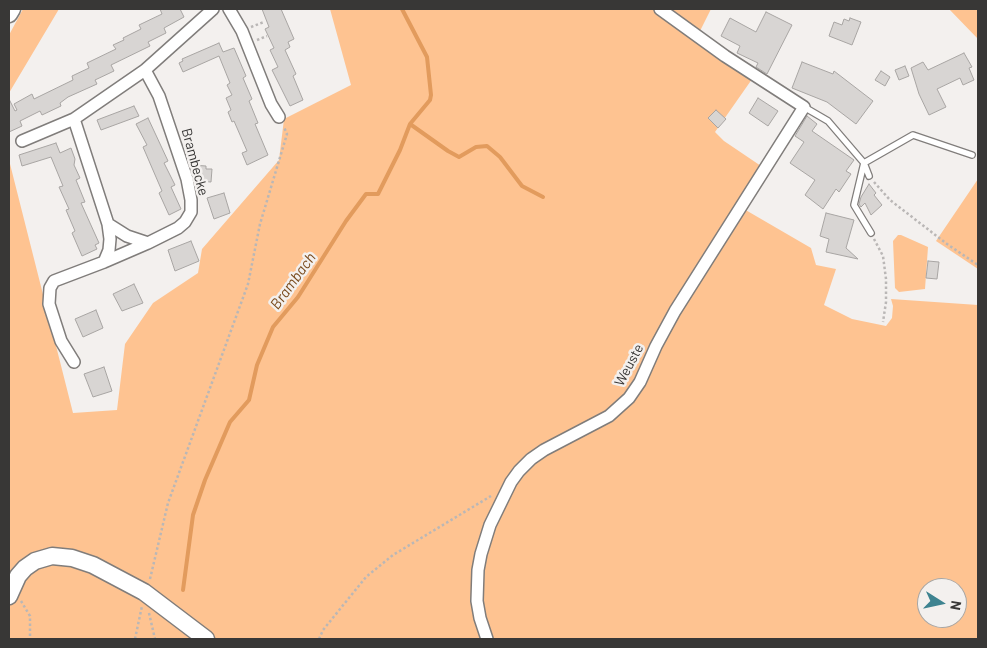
<!DOCTYPE html>
<style>
body{margin:0}
#map{position:relative;width:987px;height:648px;overflow:hidden;background:#f3f0ee;font-family:Barlow,sans-serif}
canvas{display:block}
.frame{position:absolute;inset:0;border:10px solid #383736;pointer-events:none}
.north{position:absolute;left:917px;top:578px;width:50px;height:50px;box-sizing:border-box;background:#f3f0ee;border:1px solid #a8a6a4;border-radius:50%;rotate:100deg;font-size:14px;font-weight:700;line-height:20px;text-align:center;color:#383736}
.north::after{content:'';display:block;margin:auto;width:18px;height:22px;background:#3e8390;clip-path:polygon(50% 0,100% 100%,50% 72%,0 100%)}
</style>
<div id="map">
<canvas width="987" height="648"></canvas>
<div class="frame"></div>
<div class="north">N</div>
</div>
<script>
const ctx = document.querySelector('canvas').getContext('2d');
ctx.lineJoin = 'round';
function fillPath(path, color) { ctx.fillStyle = color; ctx.fill(path, 'evenodd'); }
const shape = rows => new Path2D(rows.map(r => 'M' + r).join(''));
function trace(path, color, width, dash) { ctx.strokeStyle = color; ctx.lineWidth = width; ctx.lineCap = dash ? 'butt' : 'round'; ctx.setLineDash(dash || []); ctx.stroke(path); }
function write(font, color, halo, rows, align = 'center') {
  ctx.font = font + ' Barlow,sans-serif'; ctx.lineWidth = 5; ctx.setLineDash([]); ctx.textBaseline = 'middle'; ctx.strokeStyle = halo; ctx.fillStyle = color; for (const [text, x, y, turn = 0] of rows) {
    ctx.save(); ctx.translate(x, y); ctx.rotate((+turn || 0) * Math.PI / 180); ctx.textAlign = isNaN(turn) ? turn : align; if (halo) ctx.strokeText(text, 0, 0); ctx.fillText(text, 0, 0); ctx.restore();
  }
}
const green = shape([
 [23,9,59,9,9,93,9,35],
 [330,9,711,9,699,33,757,72,715,132,724,141,761,166,737,205,811,248,816,265,836,269,824,305,852,319,886,326,892,318,893,306,891,299,978,305,978,639,9,639,9,160,73,413,117,410,125,344,153,303,198,273,202,249,279,160,284,119,351,85],
 [927,588,957,588,957,618,927,618],
 [949,9,978,9,978,39],
 [978,179,978,269,936,241],
 [898,235,901,235,928,247,925,289,899,292,895,288,893,241]
]);
const stream = shape([
 [410,124,448,151,459,157,476,147,487,146,500,157,522,186,543,197],
 [183,590,193,515,205,480,230,422,249,400,257,365,273,327,298,297,346,221,366,194,378,194,400,150,410,124,430,100,431,95,427,57,402,9]
]);
const building = shape([
 [160,9,180,9,184,17,164,28,166,33,148,42,150,46,111,65,114,71,95,80,97,84,68,97,60,103,61,106,42,115,40,111,20,121,22,126,9,132,9,99,15,111,17,110,14,104,32,94,34,99,73,80,72,76,89,68,87,63,116,49,113,45,124,40,123,38,141,29,139,25,162,14,160,9],
 [262,9,281,9,294,39,288,42,290,47,285,50,296,74,293,76,303,100,290,106,272,70,278,67,270,50,274,48,265,29,269,27,262,9],
 [766,12,792,25,767,74,756,67,758,63,737,53,740,46,721,36,730,18,756,32,766,12],
 [850,18,861,22,852,45,829,36,834,22,842,25,844,19,849,21,850,18],
 [219,43,223,52,234,48,246,76,243,78,252,99,249,101,258,123,255,124,268,155,247,165,242,153,247,151,234,121,232,122,228,112,231,110,226,98,232,95,227,85,230,83,219,56,183,72,179,63,183,61,182,59,219,43],
 [964,53,972,67,969,68,974,80,963,85,960,78,937,89,946,107,929,115,919,94,911,68,923,62,928,70,964,53],
 [802,62,833,74,834,71,873,101,856,124,827,102,792,88,802,62],
 [905,66,909,76,899,80,895,70,905,66],
 [881,71,890,77,885,86,875,80,881,71],
 [758,98,778,111,768,126,749,113,758,98],
 [134,106,139,116,101,130,97,120,134,106],
 [716,110,726,119,718,128,708,118,716,110],
 [807,116,817,124,812,131,854,160,846,171,851,174,839,192,836,189,823,209,805,195,815,180,790,163,804,142,795,136,807,116],
 [148,118,168,161,164,163,175,185,171,187,181,209,169,215,159,193,162,191,143,147,147,145,136,124,148,118],
 [56,143,60,153,71,148,75,159,74,165,80,178,76,180,85,202,81,203,99,243,95,245,97,249,82,256,72,233,75,231,66,210,69,209,59,187,63,186,51,157,22,166,19,155,56,143],
 [192,165,206,166,206,169,212,169,211,182,197,181,197,175,192,165],
 [869,184,876,193,874,195,882,205,871,215,865,203,861,207,859,204,861,197,869,184],
 [224,193,230,213,214,219,207,198,224,193],
 [826,213,854,220,846,248,858,259,826,252,829,239,820,236,826,213],
 [191,241,199,261,175,271,168,250,191,241],
 [928,261,939,262,937,279,926,278,928,261],
 [134,284,143,303,122,311,113,294,134,284],
 [96,310,103,328,83,337,75,319,96,310],
 [104,367,112,391,93,397,84,374,104,367]
]);
const path = shape([
 [251,27,264,22],
 [257,40,267,36],
 [874,182,890,200,947,244,978,265],
 [874,239,883,256,886,279,886,302,883,322],
 [150,579,168,503,248,284,260,224,287,134,284,127],
 [21,601,30,616,30,639],
 [149,613,155,639],
 [135,639,142,606],
 [319,639,323,630,366,577,393,555,491,496]
]);
const lane = shape([
 [804,107,828,121,864,163,869,176],
 [871,233,854,205,864,163,913,135,972,155]
]);
const street = shape([
 [229,9,242,31,271,104,279,117],
 [74,119,108,224,127,236,148,243,178,228,185,222,191,212,191,200,187,179,159,96,145,70],
 [22,141,74,119,145,70,213,9],
 [104,262,148,243],
 [74,362,61,341,49,304,50,288,54,281,104,262,109,250,110,239,108,224],
 [487,639,480,618,477,601,478,570,481,554,490,525,511,482,519,471,531,459,544,450,609,416,629,398,640,382,656,346,675,311,804,107,725,56,660,9]
]);
const secondary = shape([
 [9,14,12,9],
 [9,596,18,576,25,568,35,561,52,556,72,558,93,565,144,592,206,639]
]);
const streetNames = [
 ["Brambecke",195,162,75],
 ["Weuste",629,365,-62]
];
const waterNames = [
 ["Brambach",293,281,-54]
];
fillPath(green, '#fec391');
trace(stream, '#e29b5d', 4);
fillPath(building, '#d8d5d3');
trace(building, '#a8a5a3', 1);
trace(lane, '#807d7b', 8);
trace(street, '#807d7b', 14);
trace(secondary, '#807d7b', 19);
trace(path, '#bab7b6', 2.5, [2.5, 2.5]);
trace(lane, '#fff', 5.5);
trace(street, '#fff', 11);
trace(secondary, '#fff', 16);
write('14px', '#383736', '#f3f0ee', streetNames);
write('italic 15px', '#794a1c', '#f3f0ee', waterNames);
</script>
